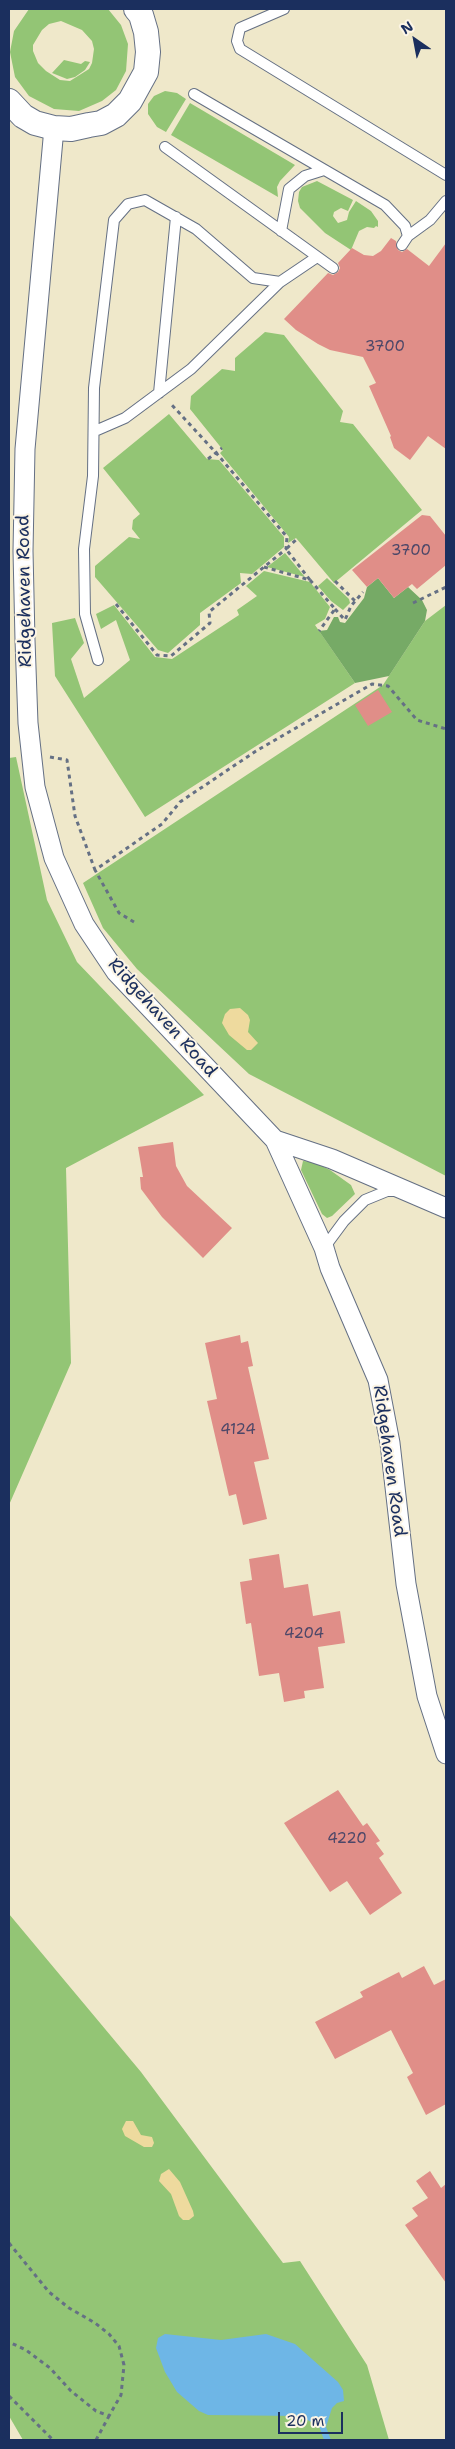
<!DOCTYPE html>
<style>
body{margin:0}
#map{position:relative;width:455px;height:2449px;overflow:hidden;background:#efe8ca;font-family:"Shantell Sans",sans-serif}
canvas{display:block}
.frame{position:absolute;inset:0;border:10px solid #1b2f5e;pointer-events:none}
.north{position:absolute;left:390px;top:15px;width:50px;height:50px;-webkit-text-stroke:4px #fcf5e5;paint-order:stroke;rotate:327deg;font-size:14px;font-weight:700;line-height:20px;text-align:center;color:#1b2f5e}
.north::after{content:'';display:block;margin:auto;width:18px;height:22px;background:#1b2f5e;clip-path:polygon(50% 0,100% 100%,50% 72%,0 100%)}
.scale{position:absolute;left:278px;top:2412px;width:65px;height:22px;box-sizing:border-box;border:2px solid #1b2f5e;border-top:0;padding-left:6px;font-size:15px;line-height:18px;white-space:nowrap;color:#1b2f5e;-webkit-text-stroke:4px #fcf5e5;paint-order:stroke}
</style>
<div id="map">
<canvas width="455" height="2449"></canvas>
<div class="frame"></div>
<div class="north">N</div>
<div class="scale">20 m</div>
</div>
<script>
const ctx = document.querySelector('canvas').getContext('2d');
ctx.lineJoin = 'round';
function fillPath(path, color) { ctx.fillStyle = color; ctx.fill(path, 'evenodd'); }
const shape = rows => new Path2D(rows.map(r => 'M' + r).join(''));
function trace(path, color, width, dash) { ctx.strokeStyle = color; ctx.lineWidth = width; ctx.lineCap = dash ? 'butt' : 'round'; ctx.setLineDash(dash || []); ctx.stroke(path); }
function write(font, color, halo, rows, align = 'center') {
  ctx.font = font + ' "Shantell Sans",sans-serif'; ctx.lineWidth = 4; ctx.setLineDash([]); ctx.textBaseline = 'middle'; ctx.strokeStyle = halo; ctx.fillStyle = color; for (const [text, x, y, turn = 0] of rows) {
    ctx.save(); ctx.translate(x, y); ctx.rotate((+turn || 0) * Math.PI / 180); ctx.textAlign = isNaN(turn) ? turn : align; if (halo) ctx.strokeText(text, 0, 0); ctx.fillText(text, 0, 0); ctx.restore();
  }
}
const green = shape([
 [29,9,108,9,121,25,128,44,126,71,116,90,102,101,79,111,54,109,29,96,15,77,10,52,14,31],
 [61,21,82,30,92,41,94,49,92,63,89,69,70,81,60,80,46,71,38,63,33,51,33,45,42,30,49,24],
 [64,60,81,64,85,61,90,62,85,70,75,77,67,79,52,73],
 [165,91,177,93,186,99,166,132,157,127,148,114,148,104,154,96],
 [190,103,295,165,280,181,277,187,278,197,171,135],
 [317,181,353,200,348,211,341,208,334,212,333,216,338,223,347,220,349,212,356,201,371,211,378,221,378,227,376,226,374,228,367,227,359,231,351,250,325,233,300,208,298,201,299,192,302,187],
 [265,332,284,335,343,411,340,422,353,424,422,510,334,583,296,538,288,543,289,537,220,453,223,450,190,409,191,396,222,369,235,371,235,358],
 [169,414,207,459,219,460,284,537,284,547,252,574,240,573,241,583,200,613,200,625,168,653,158,650,95,577,95,566,129,537,140,539,132,529,133,520,140,514,103,468],
 [285,553,305,577,267,567],
 [264,571,310,582,330,607,325,619,315,625,355,683,145,817,55,676,52,623,75,618,84,643,71,659,84,698,130,660,116,620,101,629,96,614,114,605,155,657,172,659,239,615,237,610,257,596,246,586],
 [327,578,349,599,350,603,343,610,331,601,318,586],
 [446,605,446,1176,249,1074,137,969,103,928,83,883,383,685,425,621],
 [16,757,47,900,77,962,204,1095,66,1168,71,1363,9,1505,9,758],
 [303,1161,314,1162,330,1170,351,1185,355,1194,332,1216,327,1218,322,1214,301,1170],
 [9,1914,141,2072,283,2263,300,2261,367,2365,389,2440,23,2440,9,2416]
]);
const forest = shape([
 [378,578,394,598,408,587,422,600,427,610,425,621,389,676,355,683,319,631,327,630,334,617,338,617,340,622,345,623,364,598,367,587]
]);
const sand = shape([
 [240,1008,248,1015,250,1020,248,1032,258,1043,251,1050,247,1050,229,1035,222,1023,225,1014,230,1009],
 [126,2121,133,2121,141,2135,152,2137,154,2143,152,2147,144,2147,125,2136,122,2129],
 [169,2169,180,2182,193,2211,194,2216,189,2220,183,2220,179,2216,171,2194,159,2181,161,2174]
]);
const water = shape([
 [165,2334,221,2340,266,2334,295,2344,338,2382,343,2390,344,2401,337,2403,332,2408,326,2427,331,2440,324,2440,319,2426,300,2416,208,2415,199,2411,177,2392,165,2372,156,2348,158,2338]
]);
const building = shape([
 [391,238,396,241,398,250,402,252,407,249,429,266,446,243,446,449,428,436,410,460,394,448,390,437,391,436,369,386,376,383,363,357,330,350,318,344,296,330,284,319,328,273,333,275,338,272,340,268,338,263,352,248,364,255,373,256,381,251],
 [422,515,430,516,446,536,446,565,417,589,412,584,394,598,378,578,367,587,352,570],
 [378,690,392,712,368,726,355,705],
 [173,1142,176,1166,187,1186,232,1228,203,1258,162,1217,141,1189,140,1177,143,1177,138,1147],
 [240,1335,241,1343,248,1341,253,1366,248,1367,269,1459,254,1462,267,1519,243,1525,236,1494,229,1496,207,1401,217,1399,205,1343],
 [279,1554,284,1588,308,1584,313,1616,340,1611,345,1643,318,1647,324,1688,304,1691,305,1698,284,1702,279,1673,259,1676,251,1623,246,1624,240,1582,252,1580,249,1559],
 [338,1790,363,1826,367,1823,380,1841,376,1843,384,1854,379,1858,402,1893,370,1915,347,1881,330,1892,284,1823],
 [424,1966,434,1985,446,1979,446,2104,426,2115,407,2077,413,2073,391,2030,335,2059,315,2022,363,1997,360,1992,399,1972,402,1978],
 [430,2171,441,2188,446,2184,446,2283,405,2225,418,2216,412,2208,428,2198,416,2181]
]);
const path = shape([
 [208,459,222,448],
 [264,567,310,580,286,549,297,539],
 [310,580,335,609,319,631],
 [335,581,355,601],
 [413,603,446,587],
 [116,604,157,655,171,656,210,623,209,612,286,549,287,537,218,455,171,404],
 [335,609,345,620,351,606,363,592],
 [50,757,67,760,75,816,95,870],
 [134,922,119,913,95,870,162,824,180,802,256,751,372,684,388,686,417,720,446,729],
 [9,2243,49,2292,69,2308,95,2323,109,2334,119,2346,124,2365,121,2395,109,2416,96,2411,71,2391,50,2368,26,2350,9,2342],
 [9,2396,53,2440],
 [96,2440,109,2416]
]);
const service = shape([
 [284,9,240,28,237,41,240,49,446,175],
 [194,94,385,205,405,226,408,236,402,245],
 [165,147,333,268],
 [281,231,289,189,305,176,324,170],
 [408,236,430,220,446,201],
 [159,393,176,217],
 [95,431,125,418,191,369,280,282],
 [98,660,85,614,84,549,93,476,94,388,114,220,128,204,145,200,196,229,253,278,280,282,317,257],
 [324,1248,344,1221,365,1200,387,1191,398,1191]
]);
const minor = shape([
 [54,128,25,449,23,551,25,640,28,723,35,787,54,858,84,924,116,972,275,1140,324,1248,330,1268,378,1380,390,1443,406,1584,427,1696,446,1754],
 [275,1140,332,1159,446,1208]
]);
const tertiary = shape([
 [9,101,23,116,35,123,54,128,71,129,89,125,101,123,116,115,130,101,146,72,148,52,146,32,141,15,136,9]
]);
const numberNames = [
 ["3700",385,347],
 ["3700",411,551],
 ["4124",238,1430],
 ["4204",304,1634],
 ["4220",347,1839]
];
const streetNames = [
 ["Ridgehaven Road",25,591,-91],
 ["Ridgehaven Road",162,1018,48],
 ["Ridgehaven Road",389,1461,82]
];
fillPath(green, '#93c575');
fillPath(forest, '#76aa66');
fillPath(sand, '#eeda9e');
fillPath(water, '#6eb6e6');
fillPath(building, '#e08e88');
trace(service, '#657084', 12);
trace(minor, '#657084', 21);
trace(tertiary, '#657084', 26);
trace(path, '#657084', 3, [4, 4]);
trace(service, '#fff', 10);
trace(minor, '#fff', 19);
trace(tertiary, '#fff', 24);
write('15px', '#4c4768', null, numberNames);
write('18px', '#1b2f5e', '#fcf5e5', streetNames);
</script>
